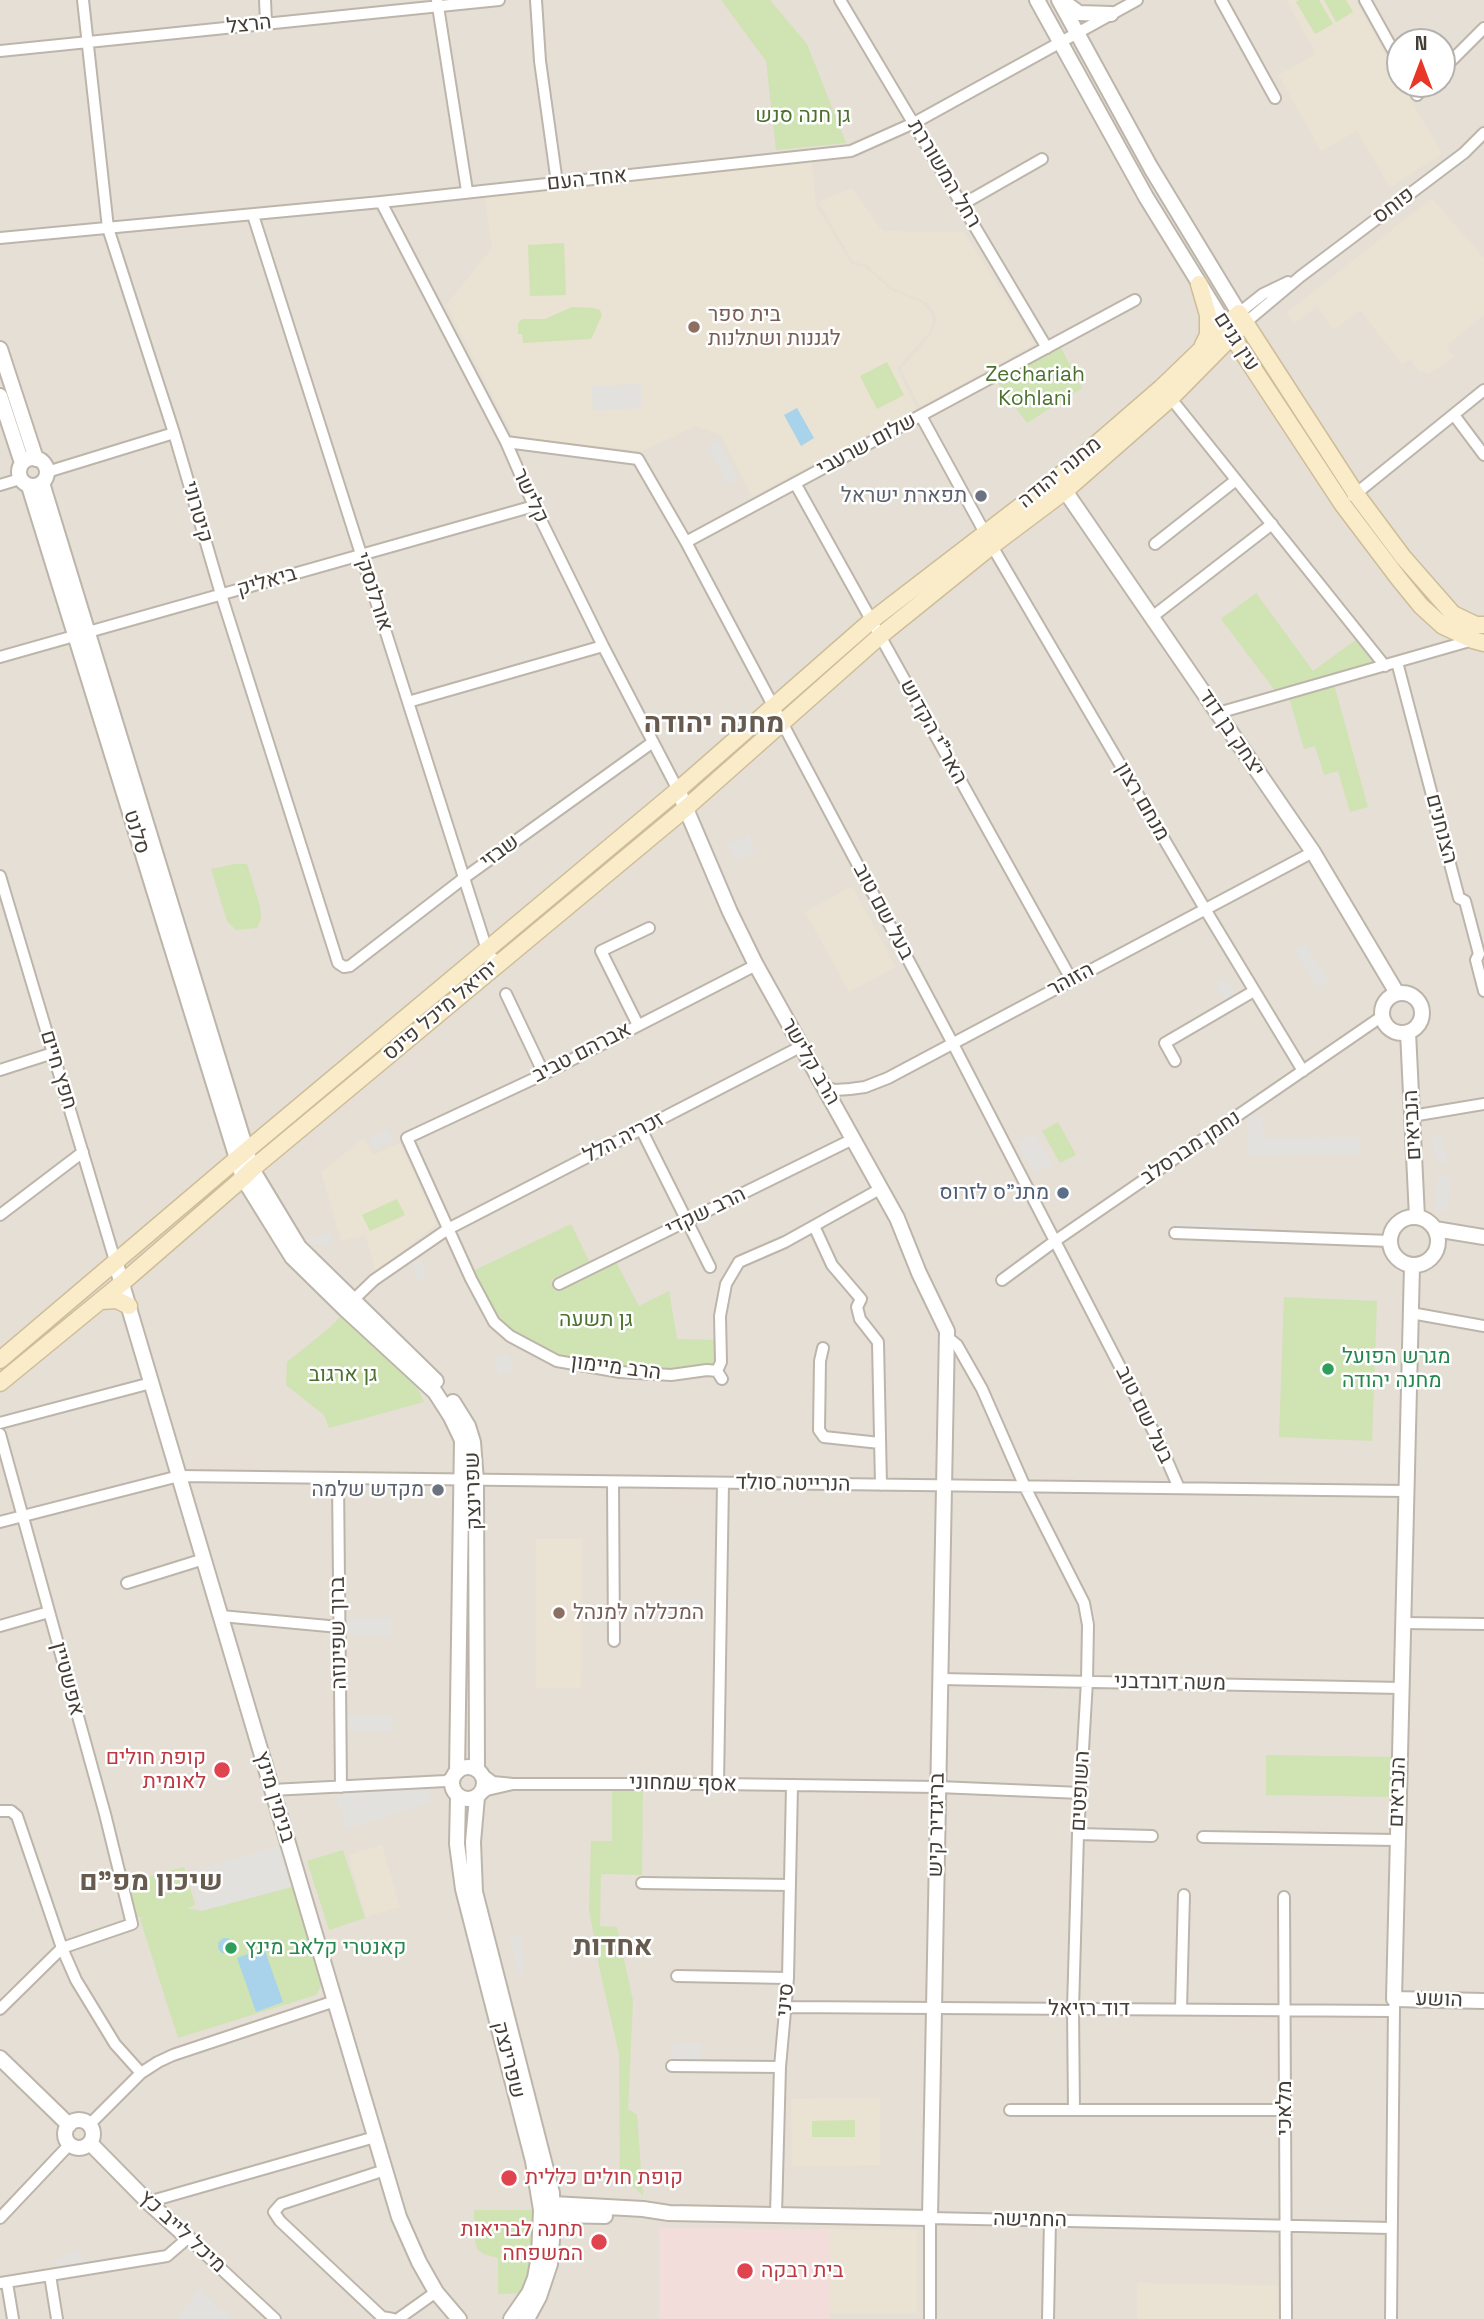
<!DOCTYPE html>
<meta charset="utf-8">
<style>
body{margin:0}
#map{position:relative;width:1484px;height:2319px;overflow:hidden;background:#f2eee7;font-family:"Space Grotesk",sans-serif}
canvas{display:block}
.north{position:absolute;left:1386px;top:28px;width:70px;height:70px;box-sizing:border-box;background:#fff;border:2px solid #b4b2af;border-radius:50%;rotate:0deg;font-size:19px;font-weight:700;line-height:28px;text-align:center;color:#443e36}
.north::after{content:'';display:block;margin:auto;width:24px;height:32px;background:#e93727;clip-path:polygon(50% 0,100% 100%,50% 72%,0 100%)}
</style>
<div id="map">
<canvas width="1484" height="2319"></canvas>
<div class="north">N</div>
</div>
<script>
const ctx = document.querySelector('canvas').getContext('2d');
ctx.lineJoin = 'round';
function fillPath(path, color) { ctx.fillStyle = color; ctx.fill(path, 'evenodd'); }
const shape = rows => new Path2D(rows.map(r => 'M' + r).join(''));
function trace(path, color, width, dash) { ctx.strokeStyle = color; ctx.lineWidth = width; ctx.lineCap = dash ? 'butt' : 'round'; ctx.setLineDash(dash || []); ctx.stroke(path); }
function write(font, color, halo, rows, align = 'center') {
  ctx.font = font + ' "Space Grotesk",Heebo,sans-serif'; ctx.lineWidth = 5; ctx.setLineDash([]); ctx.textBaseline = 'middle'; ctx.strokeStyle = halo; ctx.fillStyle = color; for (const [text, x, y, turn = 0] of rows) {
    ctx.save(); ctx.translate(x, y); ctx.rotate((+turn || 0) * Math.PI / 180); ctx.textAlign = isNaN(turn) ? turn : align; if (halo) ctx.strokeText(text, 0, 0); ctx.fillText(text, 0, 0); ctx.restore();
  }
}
const residential = shape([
 [0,0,1484,0,1484,2319,0,2319],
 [1400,42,1442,42,1442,84,1400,84]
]);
const education = shape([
 [1286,0,1355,0,1400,80,1400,84,1402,84,1442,154,1390,188,1357,131,1321,151,1278,75,1316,54],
 [812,162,816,205,852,264,865,267,891,290,921,302,932,314,933,322,929,333,897,369,917,408,752,497,721,435,695,426,643,451,514,437,446,305,492,248,484,195],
 [852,188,883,231,964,232,1035,344,920,407,901,369,931,334,936,321,934,312,927,303,892,288,866,265,853,262,818,202],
 [1432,198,1484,258,1484,315,1449,344,1451,347,1448,350,1454,357,1429,374,1422,371,1419,372,1410,360,1402,365,1360,310,1334,330,1316,307,1294,324,1286,313],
 [852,886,896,967,849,992,805,912],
 [364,1138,373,1155,400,1143,437,1224,376,1272,365,1235,341,1241,321,1172],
 [536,1539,582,1539,581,1688,536,1688],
 [382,1845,400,1907,366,1917,348,1855],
 [880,2098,880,2165,792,2166,791,2099],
 [830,2229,917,2230,917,2313,830,2313],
 [1137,2283,1278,2285,1278,2319,1137,2319]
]);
const medical = shape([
 [659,2228,830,2229,830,2319,659,2319]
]);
const green = shape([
 [721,0,770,0,807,44,846,143,776,150,766,61],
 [1299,0,1319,0,1333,24,1315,34,1296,2],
 [1324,0,1346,0,1353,12,1336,22],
 [564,243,566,295,530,296,528,245],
 [572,307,594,308,600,310,602,315,591,339,523,343,522,334,518,334,518,323,522,319,545,319],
 [1059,344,1082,388,1027,423,995,379],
 [887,362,904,395,877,409,860,376],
 [1256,593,1313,671,1361,636,1385,666,1333,681,1368,807,1350,812,1338,771,1324,775,1315,746,1304,749,1288,694,1279,696,1221,619],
 [235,864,247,864,260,906,261,919,257,928,236,930,227,921,211,869],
 [1058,1122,1076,1155,1060,1163,1042,1131],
 [397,1199,405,1215,370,1231,362,1215],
 [571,1224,589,1261,551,1280,555,1291,616,1262,639,1306,669,1291,677,1339,716,1340,718,1361,715,1367,694,1366,671,1371,621,1369,558,1358,512,1332,499,1320,473,1271],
 [1284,1297,1377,1301,1372,1441,1279,1437],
 [342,1315,415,1383,424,1402,329,1428,324,1415,286,1385,287,1362,328,1329],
 [1266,1755,1399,1757,1398,1797,1266,1795],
 [612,1787,643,1787,642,1875,601,1874,600,1926,617,1927,633,2001,628,2109,637,2115,643,2196,635,2188,620,2181,619,2054,600,1971,589,1909,591,1841,612,1841],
 [343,1850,365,1918,329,1930,307,1861],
 [184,1867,195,1905,187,1908,201,1911,295,1886,322,1977,322,1984,316,1995,178,2038,140,1919,145,1917,136,1918,126,1883],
 [855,2120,855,2137,812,2137,812,2121],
 [474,2210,541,2210,529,2293,498,2294,498,2258,484,2254,478,2250,475,2243]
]);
const parking = shape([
 [641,384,642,408,593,411,592,386],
 [719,440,739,479,727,485,707,446],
 [749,834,757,851,735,860,728,844],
 [1306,943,1329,981,1317,989,1294,950],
 [1226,979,1239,1000,1228,1006,1215,985],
 [1247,1116,1262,1116,1263,1138,1360,1137,1360,1154,1247,1155],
 [388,1129,394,1141,374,1150,368,1138],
 [1035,1133,1052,1165,1034,1174,1017,1142],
 [1441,1134,1447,1162,1438,1164,1431,1136],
 [1438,1174,1451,1175,1448,1211,1435,1210],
 [1176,1223,1257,1226,1256,1241,1175,1238],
 [330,1232,333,1243,323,1246,322,1243,310,1247,307,1240],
 [422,1260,426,1279,417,1281,413,1262],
 [509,1354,513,1372,498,1375,494,1357],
 [701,1599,701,1607,695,1607,695,1617,666,1617,665,1600],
 [344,1618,392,1618,392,1635,344,1635],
 [345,1715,393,1715,393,1732,345,1732],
 [429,1785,429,1803,346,1829,335,1793],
 [288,1843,295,1886,201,1911,190,1872],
 [508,1935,522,1935,523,1974,519,1973],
 [673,2043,701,2043,700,2066,672,2066],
 [77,2250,91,2269,61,2274,54,2261],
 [199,2288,231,2319,179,2319,178,2317]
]);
const water = shape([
 [797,408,814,438,801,446,784,415],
 '218 1946a8 8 0 1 1 16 0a8 8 0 1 1-16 0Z',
 [264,1948,283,2002,256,2012,237,1958]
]);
const minor = shape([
 [83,0,108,228,174,433,221,594,338,963,344,967,350,966,464,878,653,742],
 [265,0,266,23],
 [437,0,467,191],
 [536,0,540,61,557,183],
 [840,0,1047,348],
 [1221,0,1275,98],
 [1365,0,1400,63],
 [0,51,499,0],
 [1442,70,1484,28],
 [1411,84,1417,95,1428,84],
 [381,202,506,442,534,506,603,646,678,790],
 [963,204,1042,159],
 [253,215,487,950,492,958,501,962],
 [0,238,381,202,851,151,914,123,1137,0],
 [1239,313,1263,294,1288,282],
 [1245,323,1301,276,1464,153,1484,133],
 [1177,406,1385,666],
 [1454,415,1484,455],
 [921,416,985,533,989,535],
 [506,442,638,459,686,542,952,1042,1159,1442,1179,1488],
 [47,472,174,433],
 [795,483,1071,979],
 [0,485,20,479],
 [1353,496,1484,390],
 [989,541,1205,909,1303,1071],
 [686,542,1135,300],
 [1155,544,1236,480],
 [1152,617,1272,524],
 [0,657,534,506],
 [1397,662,1459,898,1465,901,1479,954,1476,960,1484,991],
 [408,702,603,646],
 [1218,713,1473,640],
 [0,876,116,1264],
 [506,994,544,1074],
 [638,1025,601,951,649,928],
 [1175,1061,1165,1043,1254,991],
 [0,1070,53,1053],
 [825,1087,835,1090,850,1089,865,1087,888,1078,1313,852],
 [1412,1116,1484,1104],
 [641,1129,710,1267],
 [0,1215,83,1152],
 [814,1226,832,1265,861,1299,857,1307,860,1319,878,1342,881,1485],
 [1175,1233,1390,1241],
 [1002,1280,1055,1241,1381,1017],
 [559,1284,853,1139],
 [348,1305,374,1280,448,1229,800,1047],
 [1411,1313,1484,1326],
 [947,1337,957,1345,982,1389,1025,1487,1084,1603,1088,1625,1087,1681,1078,1834,1073,2009,1074,2110],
 [823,1348,820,1361,819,1430,824,1437,880,1443],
 [717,1371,721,1362,720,1316,726,1284,739,1262,785,1242,880,1189],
 [722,1379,717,1371,707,1370,671,1375,620,1372,557,1361,510,1336,494,1322,471,1279,407,1138,544,1074,756,965],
 [0,1423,151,1383],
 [0,1434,105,1814,132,1924,62,1948,0,2009],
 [338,1479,341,1787],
 [613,1482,614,1641],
 [0,1522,179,1476,1406,1491],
 [127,1583,204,1559],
 [221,1616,339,1627],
 [1402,1623,1484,1624],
 [0,1626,49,1612],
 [940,1679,1401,1688],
 [481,1773,493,1782,513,1784,487,1790,481,1794],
 [513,1784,718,1784,938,1787,1081,1793],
 [718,1784,723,1483],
 [272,1790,446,1781,454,1776],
 [0,1811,11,1811,17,1816,62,1948,76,1980,115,2044,141,2073],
 [1078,1834,1152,1836],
 [1203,1837,1396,1840],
 [642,1883,790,1885],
 [1284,1897,1286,2319],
 [677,1976,788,1978],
 [785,2007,1394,2011],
 [1181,2009,1184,1895],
 [672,2066,780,2067],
 [1010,2110,1285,2110],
 [89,2125,141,2073,158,2062,173,2055,335,2001],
 [385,2170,281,2204,274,2212,280,2221,382,2317,393,2319],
 [148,2202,375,2137],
 [776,2214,780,2067,788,1978,792,1786],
 [0,2218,70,2144],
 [50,2275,167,2256,188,2238,275,2319],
 [0,2283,50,2275,57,2319],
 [7,2283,13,2319],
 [398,2319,436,2292],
 [930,2319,930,2218,1391,2228],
 [1048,2319,1050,2220],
 [1391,2319,1394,2007]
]);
const tertiary = shape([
 [1037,0,1146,197,1225,325],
 [1059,0,1151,168,1239,313],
 [1061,0,1079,13,1111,14],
 [0,349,36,459],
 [0,396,22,463],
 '19 472a14 14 0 1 1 28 0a14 14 0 1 1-28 0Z',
 [1059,482,1313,852,1397,993],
 [42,483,252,1169,299,1247,436,1381],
 [29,486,243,1178,292,1257,345,1309,435,1392,451,1417,462,1440,457,1772],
 '1382 1013a20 20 0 1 1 40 0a20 20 0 1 1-40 0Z',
 [1408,1032,1417,1217],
 '1390 1241a24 24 0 1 1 48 0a24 24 0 1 1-48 0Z',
 [1435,1229,1484,1237],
 [116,1264,399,2217,419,2262,436,2292,459,2319],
 [1412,1266,1394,1999,1484,2001],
 [453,1402,468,1426,473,1442,476,1481,477,1769],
 '452 1783a16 16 0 1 1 32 0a16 16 0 1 1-32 0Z',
 [458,1796,457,1844,463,1889,533,2161,541,2210,539,2256,535,2278,529,2293,511,2319],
 [477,1797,473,1842,475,1892,552,2193,553,2228,550,2264,539,2297,527,2319],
 [0,2058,69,2125],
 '65 2134a14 14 0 1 1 28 0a14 14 0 1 1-28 0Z',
 [90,2143,148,2202,188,2238],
 [541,2210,553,2204,643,2209,669,2213,930,2218,947,1331,919,1273,897,1218,756,965,730,912,678,790],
 [546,2212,553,2215,605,2216]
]);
const secondary = shape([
 [1199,284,1208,315,1208,335,1203,345],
 [1226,327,1343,505,1399,579,1421,606,1443,626,1473,640,1484,643],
 [100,1301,117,1300,129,1306],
 [0,1360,246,1151,678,790,871,621,1057,478,1161,388,1239,313,1356,494,1403,557,1453,614,1476,625,1484,625],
 [0,1383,122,1283,243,1178,252,1169,686,808,880,636,989,548,1065,491,1171,398,1245,323]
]);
const markers = [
 [694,327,7,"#8d6e63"],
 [981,496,7,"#6b7280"],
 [1063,1193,7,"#5c6f8a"],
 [1328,1369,7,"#2e9e5b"],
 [438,1490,7,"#6b7280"],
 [559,1613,7,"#8d6e63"],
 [222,1770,9,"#e0444e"],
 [231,1948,7,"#2e9e5b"],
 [509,2178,9,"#e0444e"],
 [599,2242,9,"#e0444e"],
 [745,2271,9,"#e0444e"]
];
const streetNames = [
 ["הרצל",249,25,-6],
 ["רחל המשוררת",944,174,59],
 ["אחד העם",587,180,-6],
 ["פוחס",1394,206,-37],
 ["עין גנים",1236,342,57],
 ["שלום שרעבי",867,445,-28],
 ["מחנה יהודה",1060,473,-39],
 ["קלישר",530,496,65],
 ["קיטרוני",197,512,74],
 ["ביאליק",267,582,-16],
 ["אורלנסקי",373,592,72],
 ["האר\"י הקדוש",933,732,61],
 ["יצחק בן דוד",1231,733,56],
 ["מנחם רצון",1142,802,60],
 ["הצנחנים",1441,829,75],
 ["סלנט",136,832,73],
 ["שבזי",500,852,-36],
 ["בעל שם טוב",883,912,62],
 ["הזוהר",1071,980,-28],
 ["יחיאל מיכל פינס",441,1011,-40],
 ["אברהם טביב",582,1053,-27],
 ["הרב קלישר",810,1062,60],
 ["חפץ חיים",58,1070,73],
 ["הנביאים",1413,1125,-93],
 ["זכריה הלל",624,1138,-27],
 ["נחמן מברסלב",1191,1148,-34],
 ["הרב שקדי",706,1212,-26],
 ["הרב מיימון",616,1368,7],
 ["בעל שם טוב",1144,1415,64],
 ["הנרייטה סולד",793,1484,1],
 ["שפרינצק",474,1491,-92],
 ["ברוך שפינוזה",339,1633,-91],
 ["אפשטיין",67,1679,75],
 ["משה דובדבני",1170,1683,1],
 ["אסף שמחוני",683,1784,1],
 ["השופטים",1081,1791,-87],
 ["הנביאים",1398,1792,-88],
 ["בנימין מינץ",274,1797,73],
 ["בריגדיר קיש",937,1825,-89],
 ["סיני",786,2000,-85],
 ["הושע",1439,2000,2],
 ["דוד רזיאל",1089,2009],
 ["שפרינצק",508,2060,76],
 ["מלאכי",1285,2108,-90],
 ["החמישה",1030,2220,1],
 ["מיכל לייב כץ",182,2232,43]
];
const parkNames = [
 ["גן חנה סנש",803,116],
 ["Zechariah",1035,375],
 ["Kohlani",1035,399],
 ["גן תשעה",596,1320],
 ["גן ארגוב",343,1375]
];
const educationNames = [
 ["בית ספר",708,315],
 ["לגננות ושתלנות",708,339],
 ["המכללה למנהל",573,1613]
];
const worshipNames = [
 ["תפארת ישראל",967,496],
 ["מקדש שלמה",424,1490]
];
const serviceNames = [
 ["מתנ\"ס לזרוס",1049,1193]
];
const leisureNames = [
 ["מגרש הפועל",1342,1357],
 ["מחנה יהודה",1342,1381],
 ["קאנטרי קלאב מינץ",245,1948]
];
const healthNames = [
 ["קופת חולים",206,1758],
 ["לאומית",206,1782],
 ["קופת חולים כללית",525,2178,"left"],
 ["תחנה לבריאות",583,2230],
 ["המשפחה",583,2254],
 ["בית רבקה",761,2271,"left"]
];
const districtNames = [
 ["מחנה יהודה",714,724],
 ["שיכון מפ\"ם",151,1882],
 ["אחדות",613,1947]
];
fillPath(residential, '#e5dfd5');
fillPath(education, '#eae2d2');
fillPath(medical, '#f2dddb');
fillPath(green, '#d0e3b3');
fillPath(parking, '#e3e1de');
fillPath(water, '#a8d3ea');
trace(minor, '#bdb5aa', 14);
trace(tertiary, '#bdb5aa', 18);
trace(secondary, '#cebd99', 19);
trace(minor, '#fff', 10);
trace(tertiary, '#fff', 14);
trace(secondary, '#faebc9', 16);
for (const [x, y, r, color] of markers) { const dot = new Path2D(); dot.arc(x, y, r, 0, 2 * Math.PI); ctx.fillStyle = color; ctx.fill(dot); trace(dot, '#fff', 2.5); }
write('21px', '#443e36', '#fff', streetNames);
write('21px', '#4c712e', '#fff', parkNames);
write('21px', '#785e54', '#fff', educationNames, 'left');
write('21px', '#5b616d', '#fff', worshipNames, 'right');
write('21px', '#4e5e75', '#fff', serviceNames, 'right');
write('21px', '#27864d', '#fff', leisureNames, 'left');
write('21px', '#be3a42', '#fff', healthNames, 'right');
write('bold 28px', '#665b4e', '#fff', districtNames);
</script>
